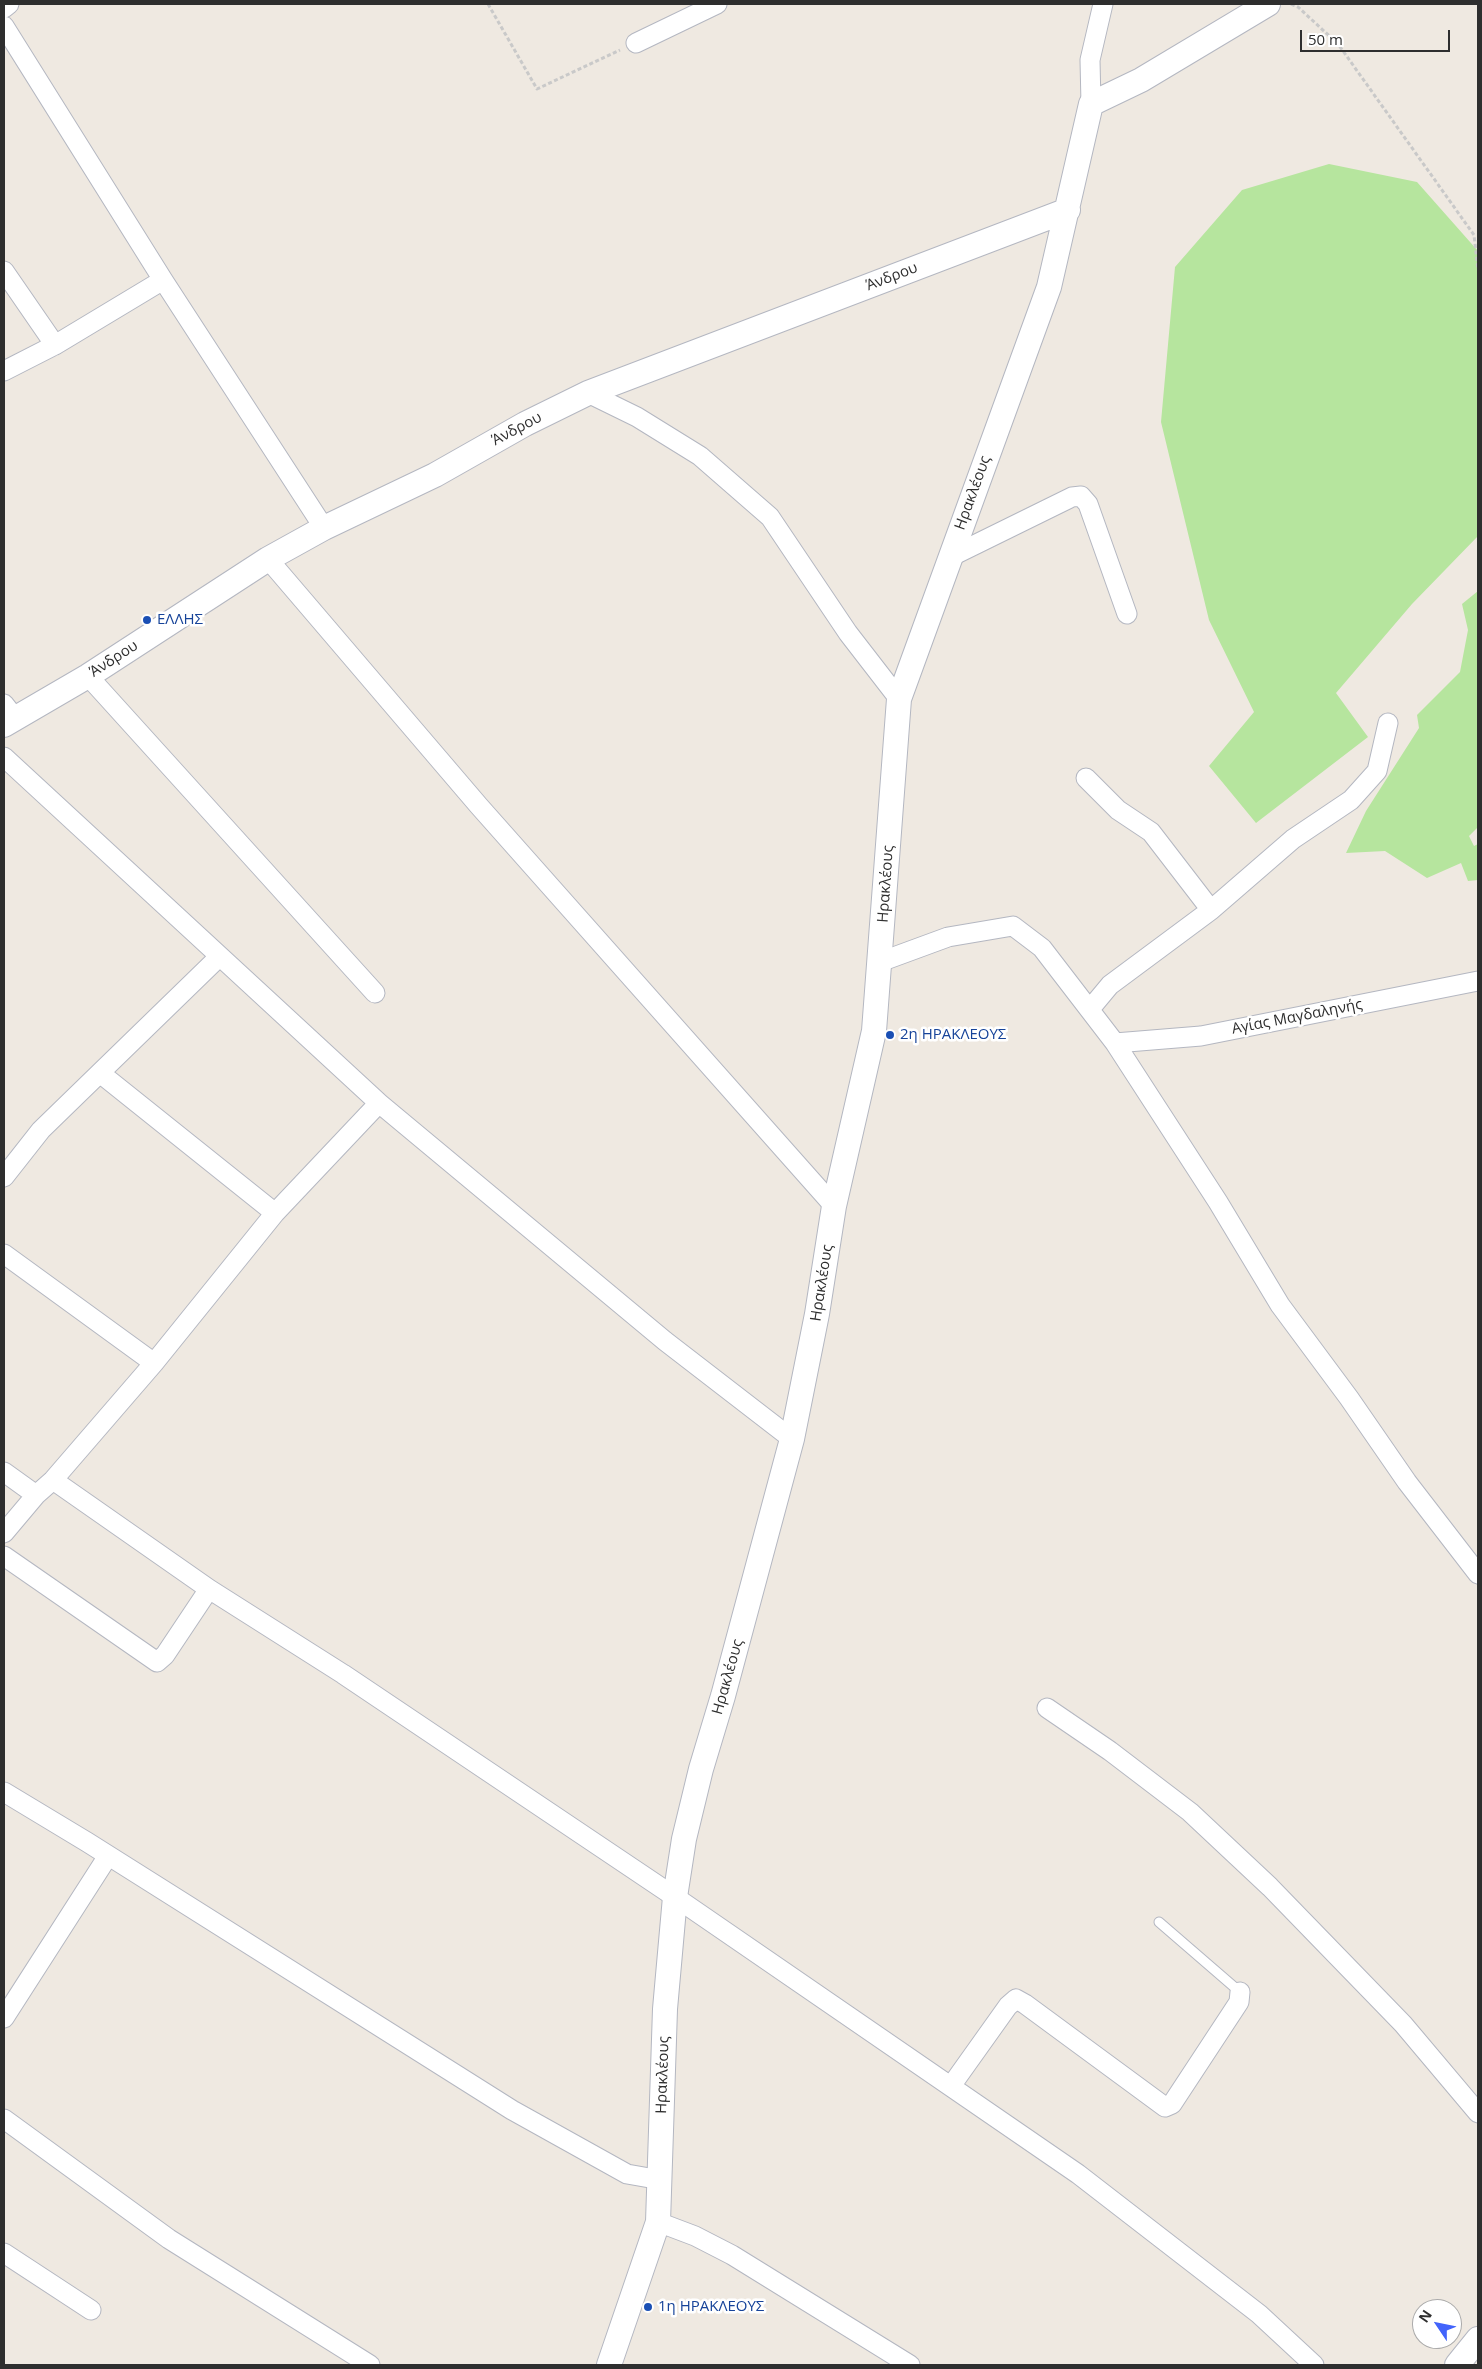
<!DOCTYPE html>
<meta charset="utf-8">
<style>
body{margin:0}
#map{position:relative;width:1482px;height:2369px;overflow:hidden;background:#efe9e1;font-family:"Open Sans",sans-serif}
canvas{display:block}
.frame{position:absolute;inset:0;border:5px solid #2e2e2e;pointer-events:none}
.north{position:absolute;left:1412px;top:2299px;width:50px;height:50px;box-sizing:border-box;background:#fff;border:1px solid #ababab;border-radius:50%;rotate:304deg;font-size:14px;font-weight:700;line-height:20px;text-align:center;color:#2e2e2e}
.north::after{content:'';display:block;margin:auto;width:18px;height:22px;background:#4264fb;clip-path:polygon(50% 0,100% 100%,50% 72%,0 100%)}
.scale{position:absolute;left:1300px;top:30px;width:150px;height:22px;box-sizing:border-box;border:2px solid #2e2e2e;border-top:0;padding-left:6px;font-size:15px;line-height:18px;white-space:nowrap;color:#2e2e2e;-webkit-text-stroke:4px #fff;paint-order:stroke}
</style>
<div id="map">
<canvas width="1482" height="2369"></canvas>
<div class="frame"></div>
<div class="north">N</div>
<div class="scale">50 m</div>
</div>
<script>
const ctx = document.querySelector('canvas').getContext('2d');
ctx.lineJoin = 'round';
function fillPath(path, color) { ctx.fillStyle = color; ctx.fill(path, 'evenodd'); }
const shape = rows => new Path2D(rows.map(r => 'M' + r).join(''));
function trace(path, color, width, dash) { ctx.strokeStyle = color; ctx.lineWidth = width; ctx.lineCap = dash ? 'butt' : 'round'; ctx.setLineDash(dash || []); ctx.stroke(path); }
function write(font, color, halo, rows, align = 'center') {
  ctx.font = font + ' "Open Sans",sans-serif'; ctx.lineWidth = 5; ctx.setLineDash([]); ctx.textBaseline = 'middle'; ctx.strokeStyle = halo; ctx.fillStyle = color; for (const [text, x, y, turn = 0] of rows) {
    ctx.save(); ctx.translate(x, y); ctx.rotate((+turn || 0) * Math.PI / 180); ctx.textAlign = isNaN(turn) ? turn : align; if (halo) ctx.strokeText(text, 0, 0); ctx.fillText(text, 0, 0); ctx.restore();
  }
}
const green = shape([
 [1329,164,1417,182,1478,251,1478,536,1412,604,1336,693,1368,737,1256,823,1209,766,1254,712,1209,620,1161,422,1175,267,1242,190],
 [1478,591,1478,827,1469,836,1474,846,1478,844,1478,880,1468,881,1461,863,1427,878,1385,851,1346,853,1366,811,1419,728,1417,715,1460,672,1468,630,1462,604]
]);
const path = shape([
 [488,4,537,89,620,50],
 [1291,4,1298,7,1338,44,1474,235,1478,270]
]);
const service = shape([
 [1159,1922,1240,1992]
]);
const minor = shape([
 [4,8,9,4],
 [4,26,163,280,324,528],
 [636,43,717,4],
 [1091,104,1090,60,1103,4],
 [4,271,55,345],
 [4,371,55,345,163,280],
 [588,393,637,417,700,456,770,517,848,633,899,699],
 [950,557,1072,497,1081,496,1088,504,1127,614],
 [268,559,479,806,834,1206],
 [88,676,375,993],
 [4,704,15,718],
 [4,757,379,1103,665,1341,792,1439],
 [1086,778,1118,810,1151,832,1211,910],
 [880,962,948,937,1013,926,1042,948,1115,1043,1218,1202,1280,1305,1349,1398,1407,1482,1478,1574],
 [1090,1009,1110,985,1211,910,1293,839,1351,800,1377,771,1388,723],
 [1115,1043,1201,1036,1478,981],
 [100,1073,275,1213],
 [4,1177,41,1130,219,957],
 [4,1254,154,1363],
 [4,1472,36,1495],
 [53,1480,209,1589,343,1674,675,1897,1078,2174,1259,2314,1314,2365],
 [4,1533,36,1495,53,1480,154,1363,275,1213,379,1103],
 [4,1556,157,1662,165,1655,209,1589],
 [1047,1708,1110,1751,1190,1812,1270,1887,1403,2024,1478,2113],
 [4,1792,87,1842,512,2110,627,2174,661,2180],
 [4,2018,108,1856],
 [951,2086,1008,2006,1016,1999,1025,2004,1165,2107,1172,2104,1239,2002,1240,1992],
 [4,2119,169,2239,370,2365],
 [658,2222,695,2236,732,2255,910,2365],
 [4,2253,91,2310]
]);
const tertiary = shape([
 [4,725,88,676,268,559,324,528,435,475,525,424,588,393,1068,210],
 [609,2365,658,2222,665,2009,675,1897,684,1839,701,1769,723,1696,792,1439,817,1314,834,1206,874,1031,899,699,1049,287,1091,104,1141,80,1268,4],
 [1457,2365,1478,2339]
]);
const markers = [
 [147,620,5,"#1a4fb4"],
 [890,1035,5,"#1a4fb4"],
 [648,2307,5,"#1a4fb4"]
];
const streetNames = [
 ["Άνδρου",892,277,-21],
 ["Άνδρου",517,429,-28],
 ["Ηρακλέους",973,493,-70],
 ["Άνδρου",114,659,-33],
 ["Ηρακλέους",886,884,-86],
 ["Αγίας Μαγδαληνής",1297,1017,-11],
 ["Ηρακλέους",822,1283,-81],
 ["Ηρακλέους",728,1677,-74],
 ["Ηρακλέους",663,2075,-88]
];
const transitNames = [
 ["ΕΛΛΗΣ",157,620],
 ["2η ΗΡΑΚΛΕΟΥΣ",900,1035],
 ["1η ΗΡΑΚΛΕΟΥΣ",658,2307]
];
fillPath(green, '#b6e59e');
trace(service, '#b4b7c1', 11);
trace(minor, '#b4b7c1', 21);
trace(tertiary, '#b4b7c1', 26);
trace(path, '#c9c9c9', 3, [4, 2.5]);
trace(service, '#fff', 9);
trace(minor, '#fff', 19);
trace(tertiary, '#fff', 24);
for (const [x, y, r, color] of markers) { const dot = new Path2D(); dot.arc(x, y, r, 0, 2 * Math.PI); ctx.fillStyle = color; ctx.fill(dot); trace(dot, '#fff', 2); }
write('15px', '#2e2e2e', '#fff', streetNames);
write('15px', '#164399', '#fff', transitNames, 'left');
</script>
